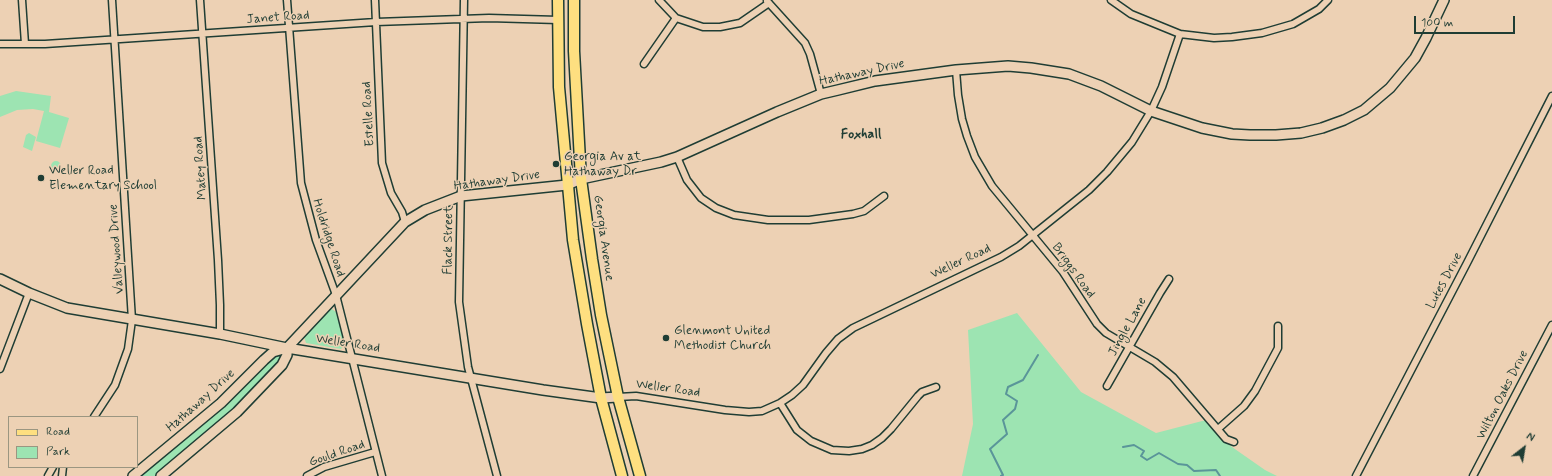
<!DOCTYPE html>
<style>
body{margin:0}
#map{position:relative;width:1552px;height:476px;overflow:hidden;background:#edd1b4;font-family:Mynerve,sans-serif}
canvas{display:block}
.legend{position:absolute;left:8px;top:416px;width:130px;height:52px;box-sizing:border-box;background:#edd1b4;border:1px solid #9b9681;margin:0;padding:5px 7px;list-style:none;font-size:12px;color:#1f3d34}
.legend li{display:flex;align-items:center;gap:8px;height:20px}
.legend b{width:20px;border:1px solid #9b9681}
.north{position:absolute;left:1504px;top:428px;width:40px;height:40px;-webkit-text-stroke:3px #edd1b4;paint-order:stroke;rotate:31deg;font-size:11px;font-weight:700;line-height:16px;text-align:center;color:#1f3d34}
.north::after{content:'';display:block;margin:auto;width:14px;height:18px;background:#1f3d34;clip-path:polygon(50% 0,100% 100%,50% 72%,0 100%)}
.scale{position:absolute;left:1414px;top:16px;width:101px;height:18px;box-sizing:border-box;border:2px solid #1f3d34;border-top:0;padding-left:5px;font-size:12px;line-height:14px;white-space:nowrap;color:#1f3d34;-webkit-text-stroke:3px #edd1b4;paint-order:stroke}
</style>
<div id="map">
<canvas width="1552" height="476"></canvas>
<ul class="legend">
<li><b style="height:5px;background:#fedf80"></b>Road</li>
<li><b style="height:11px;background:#9de4b2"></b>Park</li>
</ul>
<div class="north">N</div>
<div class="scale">100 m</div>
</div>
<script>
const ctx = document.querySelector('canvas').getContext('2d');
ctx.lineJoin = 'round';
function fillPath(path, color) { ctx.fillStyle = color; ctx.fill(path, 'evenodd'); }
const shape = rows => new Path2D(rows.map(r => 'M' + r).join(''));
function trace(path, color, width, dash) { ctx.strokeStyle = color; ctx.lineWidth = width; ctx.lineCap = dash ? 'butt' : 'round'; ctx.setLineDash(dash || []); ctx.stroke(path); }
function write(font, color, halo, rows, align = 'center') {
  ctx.font = font + ' Mynerve,sans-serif'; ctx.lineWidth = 3; ctx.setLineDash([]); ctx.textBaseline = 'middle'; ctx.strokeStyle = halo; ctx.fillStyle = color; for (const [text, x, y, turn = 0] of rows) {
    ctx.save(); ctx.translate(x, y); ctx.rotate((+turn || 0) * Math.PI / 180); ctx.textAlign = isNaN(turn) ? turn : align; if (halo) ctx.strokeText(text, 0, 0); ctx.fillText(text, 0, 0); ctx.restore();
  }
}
const green = shape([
 [16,91,51,96,49,112,69,118,60,148,36,141,44,111,33,109,17,110,0,117,0,96],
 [29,133,36,137,32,151,23,147,26,135],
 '51 166a5 5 0 1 1 10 0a5 5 0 1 1-10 0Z',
 [332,309,336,312,345,344,341,349,306,343,304,337,329,310],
 [1017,313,1081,392,1156,433,1206,420,1232,447,1265,470,1277,476,962,476,973,424,968,330],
 [274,355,281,356,282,359,250,394,192,447,156,476,139,476]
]);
const stream = shape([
 [1123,447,1134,445,1144,451,1141,456,1147,460,1159,453,1178,464,1187,465,1194,471,1216,470,1220,476],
 [1001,476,1003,475,990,449,1007,434,1003,420,1015,409,1017,401,1006,394,1008,387,1023,380,1038,355]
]);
const street = shape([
 [22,0,25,44],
 [200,0,218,260,220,305,220,334],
 [287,0,301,183,316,240,336,295,382,476],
 [375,0,382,163,391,193,402,212,405,222],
 [464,0,459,302,468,367,497,476],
 [659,0,676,18,703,27,720,27,740,23,769,3],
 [1111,0,1131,14,1180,34,1214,38,1232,37,1262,33,1293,24,1319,9,1328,0],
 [767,1,805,43,810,54,821,94],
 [0,44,45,44,376,22,489,18,558,20],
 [644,64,676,18],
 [956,70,958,95,962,119,967,136,975,157,992,186,1063,272,1097,324,1106,333,1155,362,1173,377,1226,439,1234,442],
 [677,157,687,180,701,198,716,208,734,215,768,220,809,220,853,214,864,211,884,196],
 [0,369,29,293],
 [1107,386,1160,293,1169,279],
 [618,397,636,396,725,410,749,412,762,411,780,403,792,395,803,385,826,353,838,339,853,328,1001,257,1019,246,1089,190,1107,172,1132,142,1151,111,1162,87,1180,34],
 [780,403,797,430,811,441,832,450,849,451,862,449,872,445,882,438,891,429,918,396,922,392,936,387],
 [94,417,115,385,128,349,132,320,112,0],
 [1218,429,1244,406,1255,391,1278,348,1278,326],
 [48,476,53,467],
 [62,476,63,467],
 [307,476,324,467,375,452],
 [1356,476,1467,263,1552,96],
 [1473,476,1552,325]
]);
const secondary = shape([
 [0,279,29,293,67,308,220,334,287,348,543,390,601,398,618,397],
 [133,476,221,403,264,360,273,352,287,348,405,222,425,210,461,196,567,185,581,179,661,162,677,157,777,112,821,94,838,90,875,81,956,70,1008,66,1031,68,1069,74,1101,86,1151,111,1202,128,1232,134,1250,135,1276,135,1301,133,1322,128,1344,120,1364,110,1390,88,1415,58,1426,38,1444,0],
 [161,476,237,412,282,365,287,355,287,348]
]);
const primary = shape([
 [558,0,559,87,573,240,587,324,601,398,622,476],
 [574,0,574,51,581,179,592,259,601,315,618,397,640,476]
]);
const markers = [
 [556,164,4,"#1f3d34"],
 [41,178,4,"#1f3d34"],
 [666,338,4,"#1f3d34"]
];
const streetNames = [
 ["Janet Road",278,18,-4],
 ["Hathaway Drive",862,73,-12],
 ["Estelle Road",369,114,-93],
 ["Matey Road",201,168,-94],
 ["Hathaway Drive",497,181,-8],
 ["Holdridge Road",328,238,72],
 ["Georgia Avenue",603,238,82],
 ["Flack Street",449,240,-89],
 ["Valleywood Drive",117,249,-94],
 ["Weller Road",961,262,-25],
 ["Briggs Road",1073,271,54],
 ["Lutes Drive",1445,281,-62],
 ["Jingle Lane",1128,327,-61],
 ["Weller Road",348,344,9],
 ["Weller Road",668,389,8],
 ["Wilton Oaks Drive",1503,395,-63],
 ["Hathaway Drive",201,401,-42],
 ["Gould Road",337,454,-19]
];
const poiNames = [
 ["Georgia Av at",564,157],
 ["Hathaway Dr",564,172],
 ["Weller Road",49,171],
 ["Elementary School",49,186],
 ["Glenmont United",674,331],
 ["Methodist Church",674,346]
];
const neighbourhoodNames = [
 ["Foxhall",861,135]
];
fillPath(green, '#9de4b2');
trace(stream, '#5a9599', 2);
trace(street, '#1f3d34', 9);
trace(secondary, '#1f3d34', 12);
trace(primary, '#1f3d34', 13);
trace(street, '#edd1b4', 6);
trace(secondary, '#edd1b4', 9);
trace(primary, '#fedf80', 10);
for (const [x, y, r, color] of markers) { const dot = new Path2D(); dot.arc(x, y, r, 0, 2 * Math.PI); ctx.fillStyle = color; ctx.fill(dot); trace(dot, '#edd1b4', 1.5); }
write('13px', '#1f3d34', '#edd1b4', streetNames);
write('13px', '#1f3d34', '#edd1b4', poiNames, 'left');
write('bold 14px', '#1f3d34', '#edd1b4', neighbourhoodNames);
</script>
